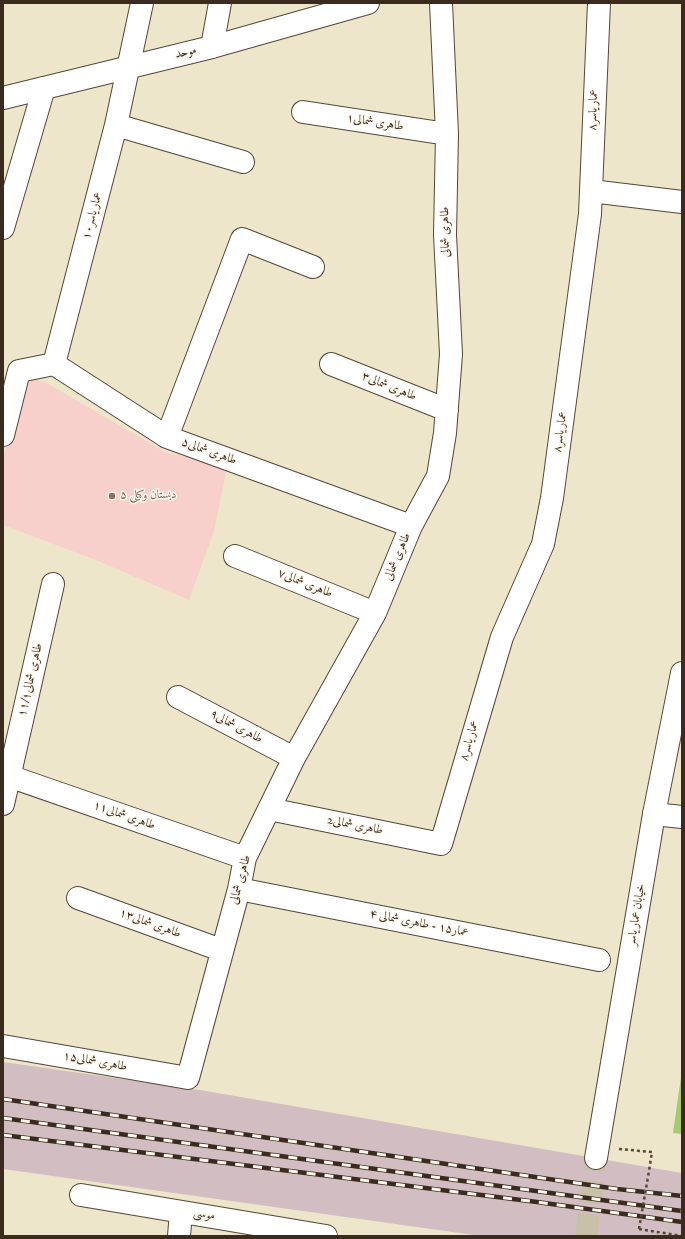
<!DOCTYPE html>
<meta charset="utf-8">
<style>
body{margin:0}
#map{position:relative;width:685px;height:1239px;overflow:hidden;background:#ede6ca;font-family:"IM FELL DW Pica",serif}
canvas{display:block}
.frame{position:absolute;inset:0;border:4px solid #3b2a1e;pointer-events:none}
</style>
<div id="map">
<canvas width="685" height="1239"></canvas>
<div class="frame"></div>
</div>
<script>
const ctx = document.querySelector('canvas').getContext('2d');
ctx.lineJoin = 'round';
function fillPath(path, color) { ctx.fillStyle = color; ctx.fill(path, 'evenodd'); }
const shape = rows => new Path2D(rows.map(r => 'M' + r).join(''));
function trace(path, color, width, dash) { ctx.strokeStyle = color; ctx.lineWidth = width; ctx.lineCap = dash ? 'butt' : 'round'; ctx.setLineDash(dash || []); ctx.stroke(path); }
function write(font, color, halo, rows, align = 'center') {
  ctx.font = font + ' "IM FELL DW Pica",Amiri,serif'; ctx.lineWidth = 3; ctx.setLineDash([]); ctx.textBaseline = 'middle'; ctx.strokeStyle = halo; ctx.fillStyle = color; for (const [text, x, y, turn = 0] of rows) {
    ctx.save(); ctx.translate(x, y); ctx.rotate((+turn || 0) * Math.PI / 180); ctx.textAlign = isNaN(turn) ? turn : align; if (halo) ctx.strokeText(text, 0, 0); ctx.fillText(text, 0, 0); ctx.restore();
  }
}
const built = shape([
 [22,377,45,382,165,452,227,467,214,531,189,600,96,560,3,525,3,459]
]);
const industrial = shape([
 [3,1062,200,1090,682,1173,682,1236,481,1236,3,1169]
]);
const green = shape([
 [682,1070,682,1134,673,1133]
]);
const tertiaryTunnel = shape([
 [586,1236,596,1158]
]);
const path = shape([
 [619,1149,652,1152,648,1177],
 [639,1229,682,1236]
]);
const minor = shape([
 [212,47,220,3],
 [303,112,447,134],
 [116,125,243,162],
 [591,191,682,202],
 [3,228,44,88],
 [54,364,116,125,142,3],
 [331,364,447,410],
 [3,435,19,371,54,364,167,437,411,526],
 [167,437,242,239,313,267],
 [235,556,375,613],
 [178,697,294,758],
 [3,774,245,858],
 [3,804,53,584],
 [269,809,441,844,502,637,543,544,552,498,590,214,599,3],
 [654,814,682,817],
 [239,889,599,960],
 [78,898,221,950],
 [3,1046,188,1078,239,889,245,858,294,758,375,613,411,526,438,476,445,433,451,354,445,235,447,134,441,3],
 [81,1195,326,1236],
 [179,1236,181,1212]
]);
const tertiary = shape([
 [3,98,212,47,368,3],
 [596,1158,654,814,682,673]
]);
const rail = shape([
 [3,1099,617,1189,682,1196],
 [3,1118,682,1211],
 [3,1135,537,1202,682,1222]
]);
const pathBridge = shape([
 [639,1229,648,1177]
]);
const markers = [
 [112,496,4,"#8d6e63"]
];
const streetNames = [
 ["موحد",186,53,-14],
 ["عمار یاسر۸",594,110,-88],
 ["طاهری شمالی۱",375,123,9],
 ["عمار یاسر۱۰",93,216,-75],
 ["طاهری شمالی",446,232,-91],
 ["طاهری شمالی۳",389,387,22],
 ["عمار یاسر۸",561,432,-82],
 ["طاهری شمالی۵",209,452,20],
 ["طاهری شمالی",398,557,-67],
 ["طاهری شمالی۷",305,584,22],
 ["طاهری شمالی۱۱/۱",31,680,-77],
 ["طاهری شمالی۹",236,727,28],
 ["عمار یاسر۸",470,741,-74],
 ["طاهری شمالی۱۱",124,816,19],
 ["طاهری شمالی2",355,826,11],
 ["طاهری شمالی",241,880,-75],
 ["خیابان عمار یاسر",637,915,-81],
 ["طاهری شمالی۱۳",150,924,20],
 ["عمار۱۵ - طاهری شمالی ۴",419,924,11],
 ["طاهری شمالی۱۵",95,1062,10],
 ["موسی",204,1215,10]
];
const educationNames = [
 ["دبستان وکیلی ۵",120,496]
];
fillPath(built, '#f7d0cb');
fillPath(industrial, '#d2bec2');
fillPath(green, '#a6c972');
trace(tertiaryTunnel, '#c9c0a8', 22, [22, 11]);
trace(minor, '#564638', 24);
trace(tertiary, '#564638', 24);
trace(path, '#564638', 2.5, [3, 3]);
trace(minor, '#fff', 22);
trace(tertiary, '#fff', 22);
trace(rail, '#3b2a1e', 4.5);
trace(rail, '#fbf7ec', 3, [9]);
trace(pathBridge, '#564638', 2.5, [3, 3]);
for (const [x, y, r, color] of markers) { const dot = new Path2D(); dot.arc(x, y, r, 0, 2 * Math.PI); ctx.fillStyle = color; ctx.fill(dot); trace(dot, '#fbf7ec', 1.5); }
write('12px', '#3b2a1e', '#fbf7ec', streetNames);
write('12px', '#785e54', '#fbf7ec', educationNames, 'left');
</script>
